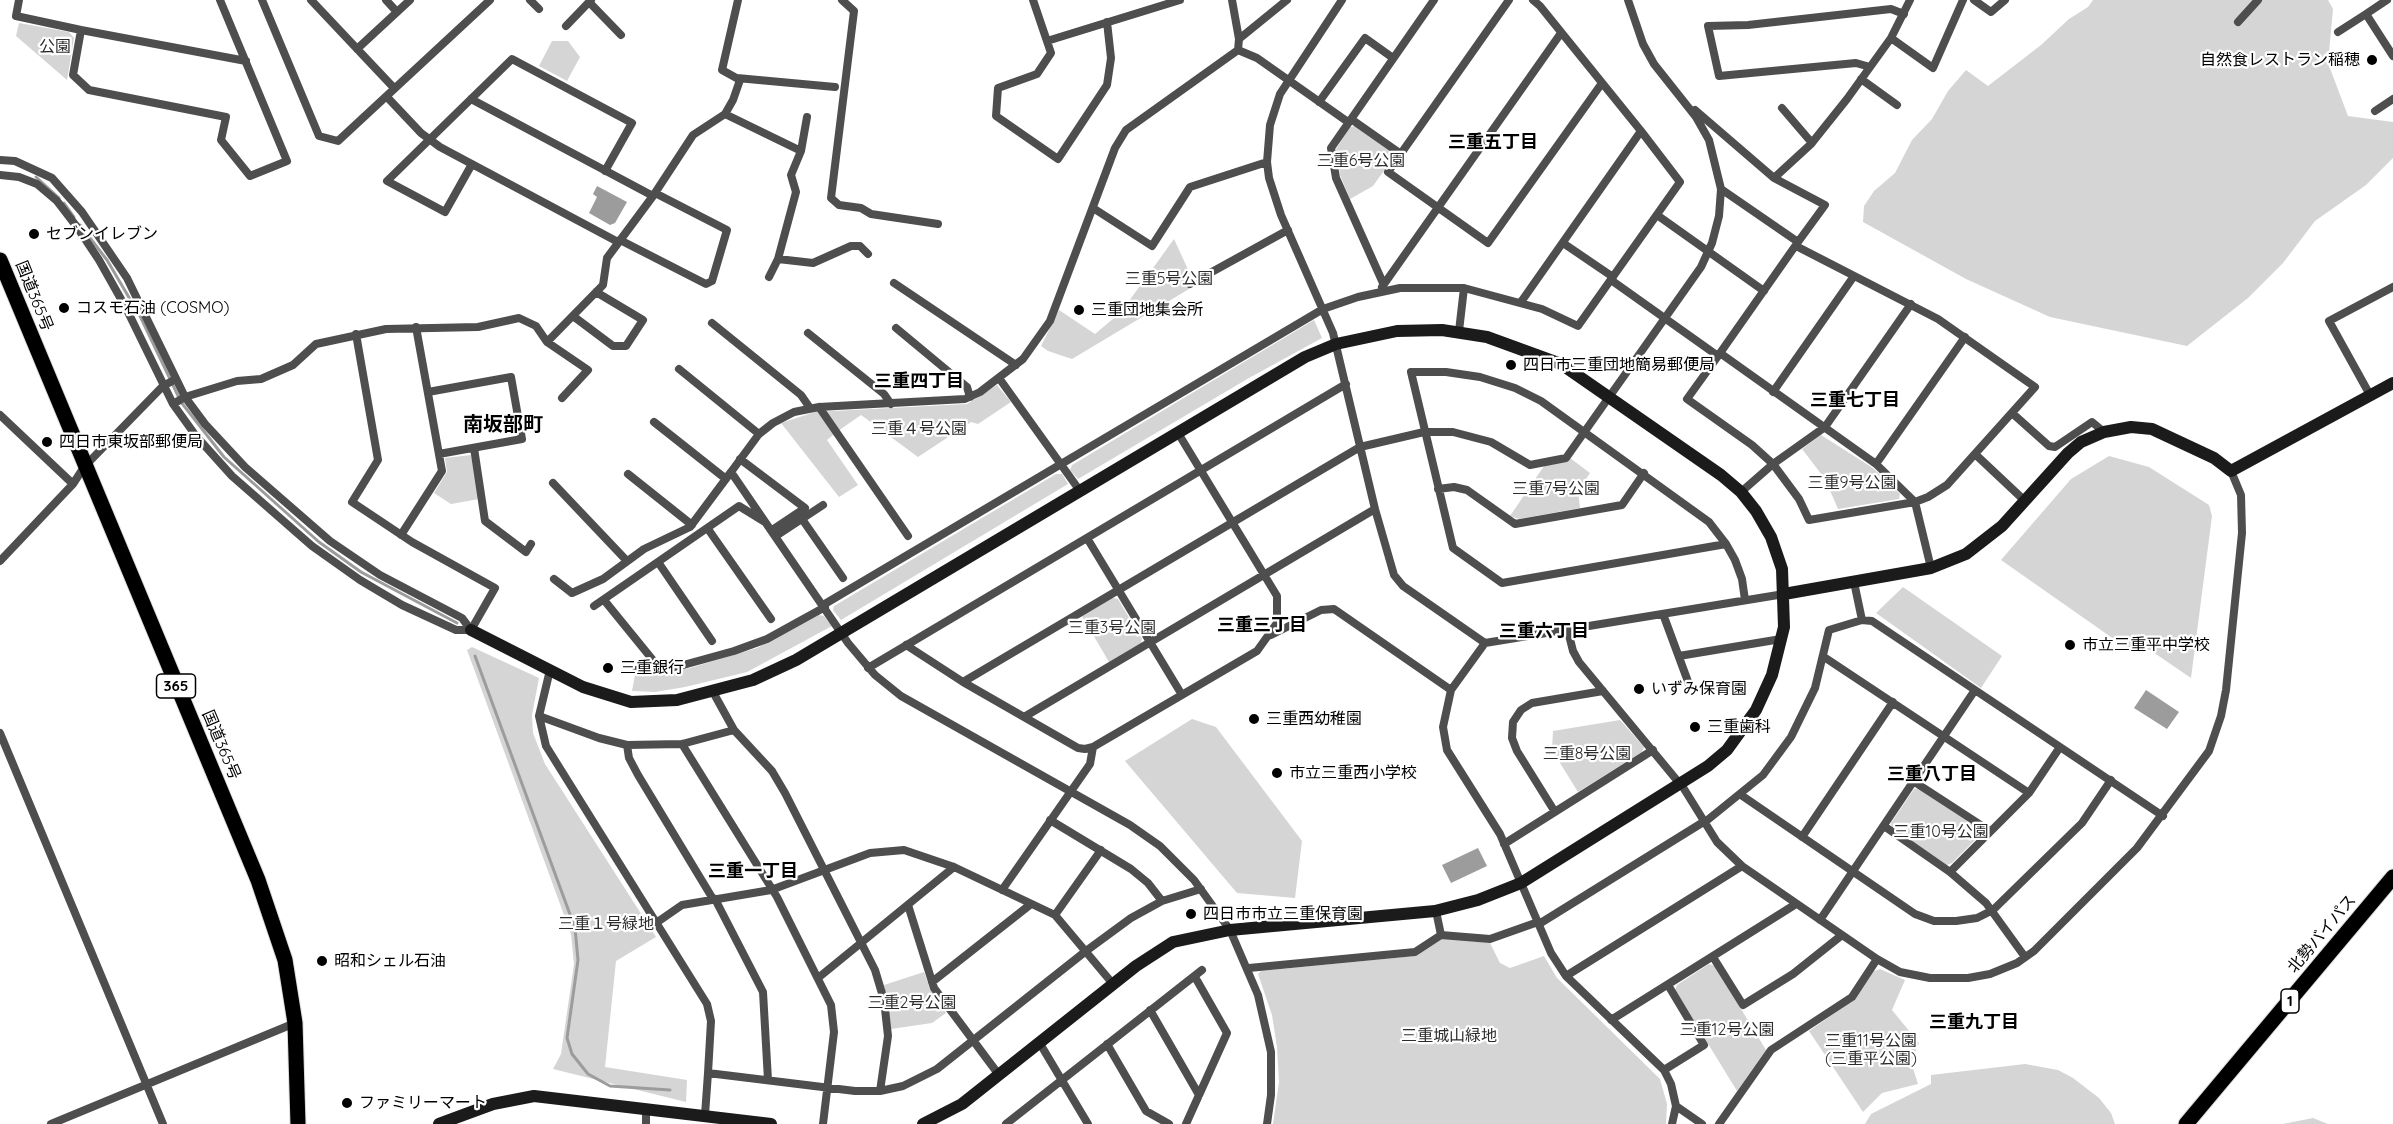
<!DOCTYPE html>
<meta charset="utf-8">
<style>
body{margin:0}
canvas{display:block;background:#fff}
</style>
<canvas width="2393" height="1124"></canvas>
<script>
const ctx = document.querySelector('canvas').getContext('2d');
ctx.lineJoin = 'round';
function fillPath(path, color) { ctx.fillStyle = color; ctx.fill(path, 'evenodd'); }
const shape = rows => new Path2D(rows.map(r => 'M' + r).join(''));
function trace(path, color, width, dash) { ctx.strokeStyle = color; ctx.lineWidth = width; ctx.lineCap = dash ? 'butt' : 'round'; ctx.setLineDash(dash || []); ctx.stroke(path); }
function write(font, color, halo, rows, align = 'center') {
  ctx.font = font + ' Quicksand,"Noto Sans JP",sans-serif'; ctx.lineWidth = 4.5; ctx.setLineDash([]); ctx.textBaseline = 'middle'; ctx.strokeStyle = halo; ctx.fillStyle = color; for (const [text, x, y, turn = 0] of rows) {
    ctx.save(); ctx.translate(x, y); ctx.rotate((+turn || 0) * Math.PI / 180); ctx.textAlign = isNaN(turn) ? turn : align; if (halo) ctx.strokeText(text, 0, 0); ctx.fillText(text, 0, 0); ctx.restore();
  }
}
const green = shape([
 [2093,0,2328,0,2333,9,2328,63,2348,116,2393,122,2393,158,2366,185,2315,221,2283,263,2248,298,2187,346,2050,317,1966,279,1863,222,1864,206,1874,191,1895,173,1912,140,1932,119,1948,91,1966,70,1988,86,2041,45,2069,19,2088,7],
 [19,23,69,32,74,38,67,80,16,36],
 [552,41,568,41,580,57,567,81,539,66],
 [1355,126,1393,152,1393,158,1373,186,1350,199,1340,175,1336,149,1350,127],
 [1174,239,1191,276,1188,280,1189,289,1072,359,1048,351,1041,346,1059,310,1095,334,1121,312],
 [1314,320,1322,338,1249,378,1078,479,1070,470,1072,465],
 [997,385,1011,402,978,424,971,422,918,457,861,415,838,431,827,440,858,485,839,497,781,423,815,412,967,404],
 [1821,435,1873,468,1900,494,1899,499,1838,509,1825,479,1802,449],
 [471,455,479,499,451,504,434,493,447,472,445,458],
 [2109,456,2149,467,2209,505,2212,516,2191,678,2150,650,2128,649,2001,560,2071,479],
 [1570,458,1590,473,1578,491,1580,508,1519,519,1510,516,1544,466],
 [1056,474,1062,474,1068,484,841,620,833,610,834,606],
 [1903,587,2002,656,1981,688,1876,613],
 [1113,598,1118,599,1142,639,1141,643,1109,662,1082,616],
 [819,615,824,616,832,626,747,672,685,687,655,692,632,691,635,675,690,668,757,648],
 [472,647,539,678,532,715,533,733,545,764,656,937,616,961,605,1067,687,1080,686,1102,553,1069,561,1054,574,964,571,934,467,650],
 [1192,719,1216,727,1302,841,1295,898,1237,893,1125,761],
 [1620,720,1644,747,1642,752,1578,792,1552,750,1553,731],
 [1919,788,1982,829,1981,834,1952,863,1947,865,1892,827,1891,823,1914,789],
 [1442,938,1490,943,1500,963,1510,968,1544,956,1557,978,1660,1079,1667,1104,1666,1124,1273,1124,1279,1082,1277,1047,1272,1015,1258,974,1261,971,1414,956],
 [1709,964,1715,966,1766,1050,1737,1091,1675,990,1677,985],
 [1880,969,1905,980,1892,1010,1919,1043,1911,1062,1918,1084,1882,1093,1863,1112,1809,1031,1855,999,1874,971],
 [924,972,930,989,946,1013,932,1023,891,1029,884,985],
 [2025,1064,2058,1070,2073,1078,2099,1098,2111,1113,2115,1124,1865,1124,1871,1114,1931,1084,1931,1075],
 [2313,1118,2328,1124,2283,1124]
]);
const water = shape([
 [597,186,627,202,615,223,610,225,589,213,597,197,593,194],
 [2146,690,2179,712,2167,729,2134,708],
 [1478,848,1487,866,1451,883,1442,865]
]);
const stream = shape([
 [36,177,59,198],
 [64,203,74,217],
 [80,225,107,260,141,318,181,402,224,457,319,542,361,572,457,623],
 [475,656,575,928,578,960,567,1038,572,1054,588,1074,610,1086,670,1090]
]);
const street = shape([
 [19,0,16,16,81,30,73,75,89,90,226,117,221,140,250,176,287,161,220,0],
 [262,0,319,136,338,141,490,0],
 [311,0,394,88],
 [386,0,397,12],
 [530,0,539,9],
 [842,0,854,11,831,198,839,205,861,208,871,214,938,224],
 [1033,0,1051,53,1037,74,998,88,996,116,1058,159,1107,85,1111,58,1107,22],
 [1232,0,1239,39,1238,50,1126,130,1115,148,1050,321,1023,359,980,392,965,399,819,407,794,412,773,423,759,434,731,472,848,643,875,675,901,696,1130,825,1160,846,1194,880,1230,930,1258,995,1271,1052,1271,1095,1267,1124],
 [1342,0,1280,94,1270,125,1267,162,1269,178,1281,215,1333,333,1375,509,1394,575,1403,586,1485,643,1784,594],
 [1509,0,1388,172,1488,243,1602,83],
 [1974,0,1991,12,2005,0],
 [2387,0,2366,14,2393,56],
 [589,2,621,35],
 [2238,22,2258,0],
 [566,26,591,0],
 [81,30,246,61],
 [2338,32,2366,14],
 [1891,38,1933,68,1963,0],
 [1239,39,1287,0],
 [1047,41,1180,0],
 [357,49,410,0],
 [1238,50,1257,58,1348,122],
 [1870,67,1856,63,1719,76,1708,26,1748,25,1891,9,1904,14],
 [737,78,835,87],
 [1861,79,1897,105],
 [387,97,421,133,440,147,618,242],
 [471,99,653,196],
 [1319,102,1365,38,1393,58],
 [1782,108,1812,143],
 [1695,110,1774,178,1811,144,1847,99,1891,38,1910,0],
 [2375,111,2393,99],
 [725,114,801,151,807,117],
 [1351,119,1401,154],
 [801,151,791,175,796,192,778,259,813,263,851,246,860,246,868,254],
 [0,160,15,161,52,178,82,212,127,278,185,397,205,424,245,467,330,541,380,575,462,618,471,630],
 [472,164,445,212,387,181,512,59,632,123,605,171],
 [0,175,19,177,37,184,57,201,77,227,99,260,126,308,173,404,196,436,232,476,312,546,360,580,402,605,456,630,471,630],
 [1774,178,1825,205,1798,242,1718,356,1687,399,1752,445,1773,464,1799,499,1809,520,1915,502,1928,497,1947,485,2035,387,1938,319,1796,246],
 [1721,189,1798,242],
 [1093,208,1152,246,1190,187,1267,162],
 [1657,215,1764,291],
 [620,240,706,284,712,281,727,230,655,193],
 [1563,243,1613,277],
 [769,277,778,259],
 [1611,280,1718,356],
 [894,283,1016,365],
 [1383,283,1336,178,1331,148,1434,0],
 [1190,284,1288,230],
 [1382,287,1561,33],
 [1521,302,1641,131,1540,6,1533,0],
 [573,316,613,346,626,346,643,320,596,292],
 [712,323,801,395,810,408],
 [896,328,967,387,970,397],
 [1459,331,1464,288],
 [808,333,884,394,891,404],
 [356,334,378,460,352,502,412,542,495,588,471,630],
 [547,342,588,370,562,398],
 [1720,353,1876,464,1915,502,1931,568],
 [679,369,759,434],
 [999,378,1080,491],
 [428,392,511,377,522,439,439,454],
 [1773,392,1854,276],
 [2370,395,2329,321,2393,287],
 [173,404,185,397,237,381,261,379,293,365,316,344,386,329,478,327,519,318,536,326,547,342,603,285,607,258,653,196,693,135,725,114,733,100,740,80,722,70,738,0],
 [819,407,908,536],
 [2012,413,2049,446,2055,447,2092,422,2104,432],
 [0,415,73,484],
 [654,422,726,479],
 [474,448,485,521,526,552,531,544],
 [1975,454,2025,501],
 [740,459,805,508,772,530],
 [1876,464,1965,337],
 [628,474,692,525],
 [553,483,627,561],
 [1438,489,1454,487,1467,490,1515,524,1622,505,1644,473],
 [1741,492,1773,464,1825,427,1911,304],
 [802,519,843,578],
 [708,529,771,619],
 [401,535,442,471,416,327],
 [776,536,823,505],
 [1087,538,1182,695],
 [1726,544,1502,583,1453,548,1411,372,1446,372,1480,377,1515,388,1541,401,1709,522,1726,544,1735,560,1742,579,1745,600],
 [0,561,73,484,84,467,163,386,176,379],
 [658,562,712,641],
 [554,579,572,593,603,579,644,549,690,527,731,472],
 [1854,582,1862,620],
 [604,600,652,659],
 [823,605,1323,309,1358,297,1400,288,1464,288,1542,309,1578,326,1680,182,1641,131],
 [594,606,739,506,765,522],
 [1663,614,1690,687],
 [1568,631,1573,651,1579,662,1680,784],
 [1271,635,1321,610,1334,609,1451,690],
 [1485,643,1451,690,1443,727,1447,750,1500,834,1551,953,1566,976,1664,1070,1671,1084,1676,1106,1672,1124],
 [906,645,963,682,1078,748,1085,749,1093,747,1257,651,1277,623,1277,596,1178,433],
 [1679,656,1781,639],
 [1824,657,2029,793],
 [868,668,1346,384],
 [550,670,539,716,546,746,707,1004,711,1021,708,1073,855,1091,880,1091,903,1086,937,1069,1086,951,1131,918,1162,901,1201,889],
 [636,670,676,667,734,651,767,639,825,607],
 [963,682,1360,447,1424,432,1453,432,1491,442,1530,465,1566,458,1701,267,1712,243,1719,216,1721,189,1709,140,1696,117,1654,64,1643,44,1628,0],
 [713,692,734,730,772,771,785,793,875,970,884,1000,888,1036,880,1091],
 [539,716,599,738,627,745,682,744,734,730],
 [1024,717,1375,509],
 [0,733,163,1124],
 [682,744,777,897,831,1005,834,1032,823,1124],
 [627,745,629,758,638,775,713,899],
 [1913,781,1990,831],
 [1681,784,1717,842,1742,866,1877,959,1900,972,1930,978,1968,978,1990,974,2017,963,2034,951,2137,848,2209,751,2221,716,2226,690,2242,533,2241,495,2231,471],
 [1741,795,1915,914,1934,921,1956,921,1977,918,1993,910,2082,823,2111,780],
 [1555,812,1517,751,1512,738,1513,722,1521,710,1532,703,1603,691],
 [1050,820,1131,869,1148,883,1162,901],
 [1705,822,1763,775,1791,737,1815,688,1829,630,1862,620,1872,621,2163,816],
 [1884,826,1950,872,1986,903,2025,957],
 [1802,837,1893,702],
 [1504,844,1653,750],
 [1950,872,2029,793,2060,747],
 [1002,890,1090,764,1093,747],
 [715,899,763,992,768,1080],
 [908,905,934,988,999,1075],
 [1436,911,1441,935],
 [1055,915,1101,850],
 [1820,920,1975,690],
 [656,923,682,905,771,890,870,853,904,850,954,867,1055,915,1113,984],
 [1539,924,1705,821],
 [1713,957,1743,1005,1793,974,1842,935],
 [1249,968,1415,952,1441,935,1490,939,1538,922],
 [1566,976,1742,866],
 [818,978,954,867],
 [932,982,1031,904],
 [1150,1010,1199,1095],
 [1611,1020,1796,904],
 [1039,1042,1088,1124],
 [1107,1044,1146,1111,1169,1124],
 [1664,1070,1704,1045,1668,985],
 [1676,1106,1702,1124],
 [705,1115,708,1073],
 [51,1124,295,1023],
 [646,1124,646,1109],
 [1006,1124,1202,970],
 [1186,1124,1227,1033,1195,977],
 [1719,1124,1771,1050,1852,997,1877,959]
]);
const secondary = shape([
 [1784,594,1931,568,1966,554,2002,526,2068,453,2081,442,2104,432,2131,427,2152,429,2214,458,2231,471,2393,383],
 [471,630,583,687,631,702,677,700,753,680,796,660,1305,357,1336,344,1397,331,1442,330,1487,337,1561,364,1721,475,1741,492,1756,511,1771,537,1782,569,1784,627,1772,675,1756,710,1727,750,1708,766,1521,883,1478,900,1435,911,1230,930,1173,942,1136,966,962,1104,923,1124],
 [439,1124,493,1104,534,1096,771,1124]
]);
const highway = shape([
 [0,260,258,880,285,960,295,1023,298,1124],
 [2186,1124,2393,877]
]);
const markers = [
 [2372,60,6,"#000"],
 [34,234,6,"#000"],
 [64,308,6,"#000"],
 [1079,310,6,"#000"],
 [1511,365,6,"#000"],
 [47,442,6,"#000"],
 [2070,645,6,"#000"],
 [608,668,6,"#000"],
 [1639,689,6,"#000"],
 [1254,719,6,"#000"],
 [1695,727,6,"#000"],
 [1277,773,6,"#000"],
 [1191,914,6,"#000"],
 [322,961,6,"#000"],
 [347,1103,6,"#000"]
];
const shields = [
 [176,686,39],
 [2290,1001,18]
];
const shieldNames = [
 ["365",176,686],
 ["1",2290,1001]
];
const parkNames = [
 ["公園",55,47],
 ["三重6号公園",1361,161],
 ["三重5号公園",1169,279],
 ["三重４号公園",919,429],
 ["三重9号公園",1852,483],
 ["三重7号公園",1556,489],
 ["三重3号公園",1112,628],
 ["三重8号公園",1587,754],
 ["三重10号公園",1941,832],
 ["三重１号緑地",606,924],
 ["三重2号公園",912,1003],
 ["三重12号公園",1727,1030],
 ["三重城山緑地",1449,1036],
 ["三重11号公園",1871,1041],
 ["(三重平公園)",1871,1059]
];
const poiNames = [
 ["自然食レストラン稲穂",2360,60,"right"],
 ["セブンイレブン",46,234],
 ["コスモ石油 (COSMO)",76,308],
 ["三重団地集会所",1091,310],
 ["四日市三重団地簡易郵便局",1523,365],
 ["四日市東坂部郵便局",59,442],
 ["市立三重平中学校",2082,645],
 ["三重銀行",620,668],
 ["いずみ保育園",1651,689],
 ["三重西幼稚園",1266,719],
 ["三重歯科",1707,727],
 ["市立三重西小学校",1289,773],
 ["四日市市立三重保育園",1203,914],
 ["昭和シェル石油",334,961],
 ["ファミリーマート",359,1103]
];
const streetNames = [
 ["国道365号",34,296,68],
 ["国道365号",221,745,67],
 ["北勢バイパス",2322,934,-50]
];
const neighbourhoodNames = [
 ["三重五丁目",1493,143],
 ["三重四丁目",919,382],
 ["三重七丁目",1855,401],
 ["三重三丁目",1262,626],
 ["三重六丁目",1544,632],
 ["三重八丁目",1932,775],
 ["三重一丁目",753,872],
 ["三重九丁目",1974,1023]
];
const quarterNames = [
 ["南坂部町",503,425]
];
fillPath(green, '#d5d5d5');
fillPath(water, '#9c9c9c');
trace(stream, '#9c9c9c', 3);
trace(highway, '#dbdbdb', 17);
trace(street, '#4e4e4e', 8);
trace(secondary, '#1b1b1b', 12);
trace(highway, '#000', 15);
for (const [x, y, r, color] of markers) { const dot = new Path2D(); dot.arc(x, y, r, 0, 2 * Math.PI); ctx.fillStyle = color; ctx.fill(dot); trace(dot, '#fff', 2); }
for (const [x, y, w] of shields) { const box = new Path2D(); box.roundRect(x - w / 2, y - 12, w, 24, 4.5); ctx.fillStyle = '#fff'; ctx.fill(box); trace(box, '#000', 1.5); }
write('bold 15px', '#000', null, shieldNames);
write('16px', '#2c2c2c', '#fff', parkNames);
write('16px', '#000', '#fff', poiNames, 'left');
write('16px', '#000', '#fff', streetNames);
write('bold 18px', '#000', '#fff', neighbourhoodNames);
write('bold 20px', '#000', '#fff', quarterNames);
</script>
